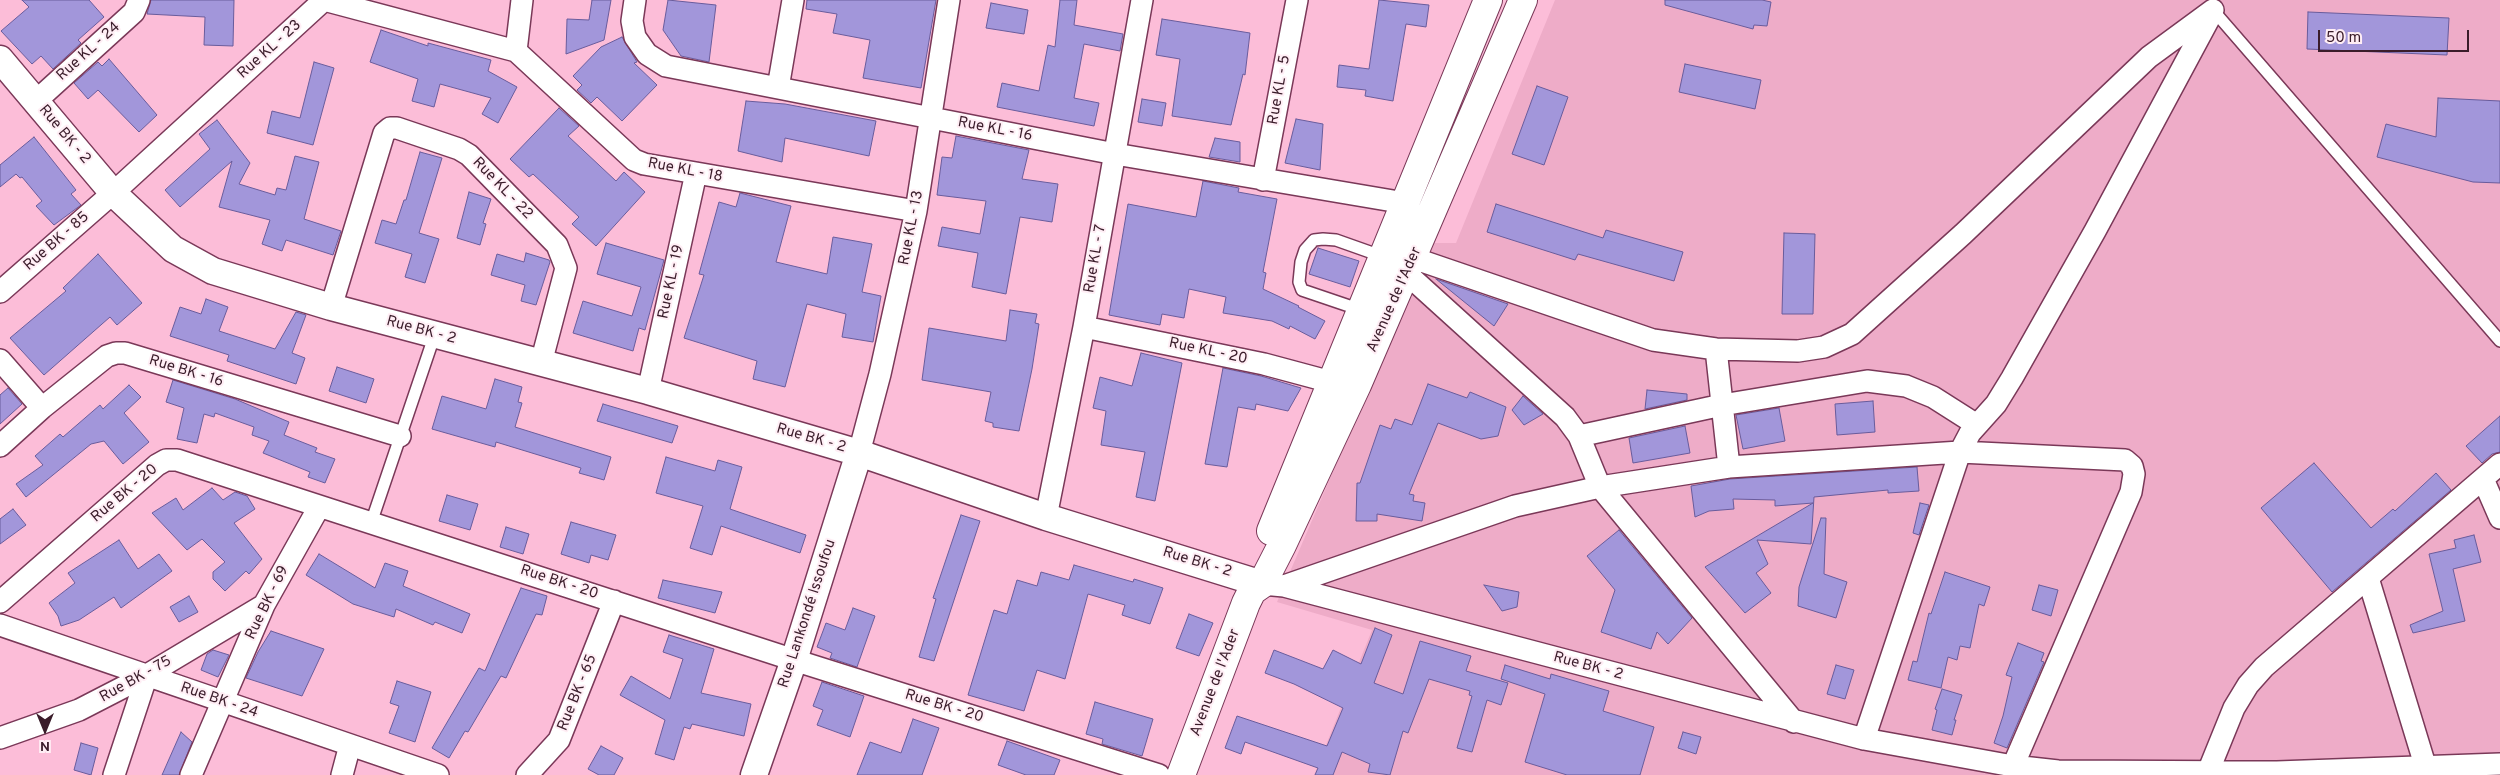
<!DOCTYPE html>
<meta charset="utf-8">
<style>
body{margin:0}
#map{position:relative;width:2500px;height:775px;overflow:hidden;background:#fcbdd8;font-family:Overpass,sans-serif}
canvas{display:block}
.north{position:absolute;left:20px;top:705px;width:50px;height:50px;-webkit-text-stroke:4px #ffeef5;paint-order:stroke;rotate:180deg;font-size:14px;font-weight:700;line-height:20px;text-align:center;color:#3a1c2a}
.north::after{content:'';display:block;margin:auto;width:18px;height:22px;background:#3a1c2a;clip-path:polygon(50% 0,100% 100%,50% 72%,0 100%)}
.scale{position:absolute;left:2318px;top:30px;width:151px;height:22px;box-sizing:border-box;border:2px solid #3a1c2a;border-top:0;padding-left:6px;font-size:15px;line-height:18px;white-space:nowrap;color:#3a1c2a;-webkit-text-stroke:4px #ffeef5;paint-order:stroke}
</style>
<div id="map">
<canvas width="2500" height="775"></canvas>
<div class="north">N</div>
<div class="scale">50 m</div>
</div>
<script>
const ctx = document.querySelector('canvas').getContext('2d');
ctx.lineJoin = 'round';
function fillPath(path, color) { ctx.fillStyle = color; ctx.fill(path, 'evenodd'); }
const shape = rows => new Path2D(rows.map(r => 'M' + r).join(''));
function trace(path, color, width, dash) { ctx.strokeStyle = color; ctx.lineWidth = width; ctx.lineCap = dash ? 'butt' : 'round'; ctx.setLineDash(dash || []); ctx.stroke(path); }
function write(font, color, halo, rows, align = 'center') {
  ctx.font = font + ' Overpass,sans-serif'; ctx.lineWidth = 4; ctx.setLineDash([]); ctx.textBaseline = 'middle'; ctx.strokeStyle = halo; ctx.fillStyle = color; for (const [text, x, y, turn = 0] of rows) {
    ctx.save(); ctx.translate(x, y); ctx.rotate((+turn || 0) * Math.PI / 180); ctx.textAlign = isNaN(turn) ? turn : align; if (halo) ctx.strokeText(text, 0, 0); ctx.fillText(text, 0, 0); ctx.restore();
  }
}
const built = shape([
 [1555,0,2500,0,2500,775,1314,775,1372,630,1277,602,1431,243,1456,243]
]);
const building = shape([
 [22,0,89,0,104,17,78,40,81,43,53,69,41,56,32,64,1,31,29,7,22,0],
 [151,0,234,0,233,46,204,45,205,17,147,14,151,0],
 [592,0,611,0,604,40,566,54,567,19,589,20,592,0],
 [668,0,716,5,709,62,681,56,663,30,668,0],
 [807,0,936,0,921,88,863,78,870,40,833,33,837,14,806,9,807,0],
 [1060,0,1077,0,1074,25,1123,34,1120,51,1084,44,1074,98,1099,103,1094,126,997,107,1002,83,1039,91,1048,45,1055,47,1060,0],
 [1379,0,1429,5,1426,27,1406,24,1393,101,1365,96,1366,90,1337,87,1339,65,1369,69,1379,0],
 [1665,0,1762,0,1771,2,1767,26,1754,25,1753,29,1665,5,1665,0],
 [991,3,1028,10,1024,34,986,28,991,3],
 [2308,12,2449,18,2447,55,2307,49,2308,12],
 [1162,19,1250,33,1245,75,1243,74,1231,125,1172,116,1180,59,1156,55,1162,19],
 [381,30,428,46,428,43,491,60,488,71,517,87,498,123,482,114,491,98,440,84,434,107,412,101,418,79,370,62,381,30],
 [622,37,637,62,634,63,657,85,622,121,597,97,591,103,577,90,582,85,573,76,601,47,622,37],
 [109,59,157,115,139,132,98,90,88,99,74,83,98,62,102,66,109,59],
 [314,62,334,68,313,145,267,133,272,111,300,118,314,62],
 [1685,64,1761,80,1755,109,1679,92,1685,64],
 [1537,86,1568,97,1544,165,1512,154,1537,86],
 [2438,98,2500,101,2500,183,2473,182,2377,157,2386,124,2436,137,2438,98],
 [1142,99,1166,103,1162,126,1138,122,1142,99],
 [746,101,785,104,876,121,869,156,785,138,782,162,738,151,746,101],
 [559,108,579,126,568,136,616,181,624,172,645,192,596,246,572,224,579,217,533,174,529,177,510,159,559,108],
 [1296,119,1323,124,1320,170,1285,163,1296,119],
 [217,120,250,163,239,184,275,195,277,188,286,190,295,156,319,162,304,219,341,231,333,255,286,240,282,251,262,244,270,220,219,207,232,161,180,207,165,190,210,149,199,134,217,120],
 [956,136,1029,150,1022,179,1058,184,1052,222,1020,217,1006,294,972,287,978,253,938,246,942,227,980,234,986,201,937,195,942,157,952,158,956,136],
 [34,137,76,190,71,194,81,205,54,225,36,206,42,201,22,177,20,178,16,174,0,187,0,165,34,137],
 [1215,138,1240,142,1240,162,1209,157,1215,138],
 [420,152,442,158,419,233,439,239,425,283,405,277,412,254,375,243,382,220,396,224,404,200,406,200,420,152],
 [1203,181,1239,188,1238,192,1277,199,1263,272,1266,273,1263,289,1299,306,1298,307,1325,321,1315,339,1290,326,1289,329,1272,321,1223,313,1226,297,1189,289,1184,318,1162,314,1160,325,1109,315,1128,204,1196,217,1203,181],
 [469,192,491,199,483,223,486,224,480,245,457,238,469,192],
 [740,193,791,206,776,262,827,274,833,237,872,244,862,292,881,296,873,342,842,337,846,314,807,304,785,387,753,379,757,361,684,338,704,275,699,274,719,202,736,207,740,193],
 [1496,204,1603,238,1606,230,1683,252,1674,281,1578,254,1575,260,1487,232,1496,204],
 [1784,233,1815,234,1813,314,1782,314,1784,233],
 [606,243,664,260,645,330,639,328,633,351,573,333,583,301,632,316,641,287,597,274,606,243],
 [1318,248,1359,261,1350,287,1309,274,1318,248],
 [526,253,549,260,550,262,536,305,521,301,525,285,491,275,497,254,524,262,526,253],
 [98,254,142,303,117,325,110,317,44,375,10,338,66,291,63,288,98,254],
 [1436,279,1508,304,1494,326,1436,279],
 [206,299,228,307,219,331,275,349,296,312,306,315,292,353,305,358,296,384,227,361,229,355,170,336,180,307,201,314,206,299],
 [1010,310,1037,314,1035,323,1039,324,1032,369,1019,431,993,427,993,423,985,421,991,392,922,380,929,328,1006,341,1010,310],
 [1141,353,1182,363,1155,501,1136,497,1145,452,1101,445,1106,411,1093,408,1100,377,1132,386,1141,353],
 [337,367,374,379,366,403,329,391,337,367],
 [1223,368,1261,376,1301,388,1288,411,1256,404,1255,410,1238,407,1227,467,1205,464,1223,368],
 [495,379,522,387,518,402,522,403,515,427,611,457,604,480,579,473,581,468,496,442,495,447,432,429,442,396,486,409,495,379],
 [173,380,235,399,289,422,284,435,317,448,315,452,335,459,325,483,308,477,310,472,263,453,269,441,252,435,254,427,215,413,214,417,204,414,197,443,177,439,184,408,166,402,173,380],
 [1428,384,1467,398,1470,392,1506,407,1498,436,1481,439,1438,423,1409,494,1414,495,1413,501,1425,503,1422,521,1377,514,1377,521,1356,521,1357,483,1360,483,1380,425,1391,429,1395,419,1412,425,1428,384],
 [129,385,141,397,124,413,149,442,123,464,104,441,91,444,26,497,16,484,43,465,35,456,60,434,63,437,100,405,103,409,129,385],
 [8,388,22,404,0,424,0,395,8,388],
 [1647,390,1687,394,1687,400,1645,409,1647,390],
 [1523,396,1543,414,1524,425,1512,410,1523,396],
 [1873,401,1875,432,1837,435,1835,404,1873,401],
 [603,404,678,426,672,443,597,421,603,404],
 [1779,408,1785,441,1743,449,1736,415,1779,408],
 [2500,416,2500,452,2492,454,2482,463,2466,446,2500,416],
 [1685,426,1690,453,1633,463,1629,438,1685,426],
 [666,457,715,471,718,460,742,467,730,509,806,535,800,553,721,526,712,555,690,548,703,506,656,493,666,457],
 [2314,463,2371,528,2393,509,2395,511,2436,473,2451,490,2332,592,2261,508,2314,463],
 [1917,467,1919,491,1888,493,1888,490,1814,497,1811,544,1757,540,1768,564,1756,573,1771,593,1745,613,1705,567,1813,503,1775,506,1775,500,1733,499,1734,509,1709,511,1695,517,1691,486,1730,479,1917,467],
 [212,488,223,500,235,492,247,496,255,509,234,523,262,559,249,574,246,571,225,591,213,579,213,572,225,562,202,539,187,550,152,513,176,498,183,510,212,488],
 [447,495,478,504,470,530,439,521,447,495],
 [1920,503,1929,505,1919,535,1913,533,1920,503],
 [13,509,26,525,0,544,0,519,13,509],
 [961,515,980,521,934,661,919,657,936,599,933,598,961,515],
 [1821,518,1826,518,1824,574,1847,582,1836,618,1798,606,1799,587,1821,518],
 [571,522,616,535,608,560,591,555,589,563,561,554,571,522],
 [506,527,529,534,523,554,500,547,506,527],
 [1619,530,1692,618,1668,644,1657,632,1651,649,1601,632,1615,590,1587,556,1619,530],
 [2474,535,2481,562,2453,569,2465,621,2413,633,2410,625,2443,611,2429,554,2456,548,2454,540,2474,535],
 [119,540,138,569,159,554,172,571,121,608,114,597,79,620,61,626,58,616,49,603,75,583,68,573,119,540],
 [319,554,375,588,385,563,408,571,403,586,470,614,462,633,435,622,433,625,396,609,394,617,353,604,306,575,319,554],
 [1074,565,1133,582,1134,579,1163,588,1150,624,1122,615,1125,605,1088,594,1065,679,1037,670,1024,711,968,695,994,610,1007,614,1017,580,1037,586,1041,572,1069,580,1074,565],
 [1945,572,1990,587,1984,606,1979,604,1970,648,1960,646,1957,660,1948,657,1941,688,1908,680,1913,661,1917,662,1929,613,1931,614,1945,572],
 [663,580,722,592,715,613,658,598,663,580],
 [1484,585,1519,592,1517,607,1502,611,1484,585],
 [2039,585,2058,590,2051,616,2032,610,2039,585],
 [521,588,547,596,542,615,536,614,506,678,501,676,468,732,465,731,449,758,432,748,479,668,485,671,521,588],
 [189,596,198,612,179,622,170,607,189,596],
 [853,608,875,616,857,667,830,658,832,653,817,647,826,623,845,630,853,608],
 [1189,614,1213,623,1199,656,1176,648,1189,614],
 [1375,628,1392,635,1374,683,1403,694,1420,641,1471,656,1466,671,1508,683,1501,705,1487,700,1472,752,1457,748,1472,696,1469,695,1470,691,1429,679,1408,733,1403,731,1390,775,1368,772,1370,764,1342,752,1333,775,1315,775,1318,768,1245,742,1241,754,1225,748,1237,716,1327,746,1343,708,1294,684,1265,673,1274,650,1323,669,1333,650,1361,664,1375,628],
 [271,631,324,649,302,696,246,678,258,652,271,631],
 [669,635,714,649,701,693,751,704,744,736,692,724,690,729,684,727,674,760,655,754,665,720,620,695,631,676,670,699,683,659,663,652,669,635],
 [2018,643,2044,653,2041,661,2044,662,2007,748,1994,743,2003,716,2012,677,2006,675,2018,643],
 [213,650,229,655,218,677,201,670,207,654,213,650],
 [1505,665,1550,679,1551,674,1609,691,1603,711,1654,727,1640,775,1567,775,1525,762,1545,694,1501,679,1505,665],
 [1836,665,1854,670,1845,699,1827,694,1836,665],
 [397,681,431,692,415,742,389,733,399,706,390,703,397,681],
 [822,682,864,696,850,737,817,725,823,710,813,706,822,682],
 [1942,689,1962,695,1954,720,1956,720,1952,735,1932,730,1937,710,1935,709,1942,689],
 [1095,702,1153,719,1142,756,1102,744,1103,739,1086,734,1095,702],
 [913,719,939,728,922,775,857,775,870,742,901,753,913,719],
 [181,732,192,742,179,775,162,775,181,732],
 [1683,732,1701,737,1696,754,1678,748,1683,732],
 [1007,741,1060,760,1054,775,1026,775,998,765,1007,741],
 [81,743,98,748,91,775,74,770,81,743],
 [601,746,623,758,614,775,599,775,588,769,601,746]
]);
const service = shape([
 [2213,10,2500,341],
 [1361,310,1302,290,1299,282,1301,262,1305,250,1314,240,1323,239,1336,240,1384,257],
 [371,523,435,334]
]);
const minor = shape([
 [522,0,516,51,634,160,644,164,696,173,916,211],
 [635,0,632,21,635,37,647,54,666,66,1115,154,1405,203],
 [778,88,793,0],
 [36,101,134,12,139,0],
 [1263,180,1297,0],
 [1413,258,1653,340,1716,349,1798,351,1824,347,1852,334,1963,234,2149,57,2213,10],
 [1406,273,1565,417,1579,436,1600,487,1794,722],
 [0,292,113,193,324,0,516,51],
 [331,307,384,133,390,128,397,128,459,149,469,155,557,245,566,268,541,363],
 [1084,327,1264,364,1331,382],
 [1716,349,1729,467],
 [0,360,42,408],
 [648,391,696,173],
 [1579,436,1722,405,1867,381,1906,386,1933,397,1977,425],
 [0,446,42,408,107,356,116,353,125,353,400,436],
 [859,453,880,374,916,211,949,0],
 [2483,479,2500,518],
 [1046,517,1084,327,1142,0],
 [2368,578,2425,765],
 [1262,584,1284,586,1864,739,2013,766,2058,771,2277,772,2500,764],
 [1284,586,1515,506,1600,487,1729,467,1960,452,2125,460,2132,466,2134,474,2131,492,2013,766],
 [0,602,157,465,166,460,177,460,794,660,1159,775],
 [0,625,438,775],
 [0,738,79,710,147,675,264,605],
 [1864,739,1960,452,1970,433,1996,404,2012,378,2095,231,2211,15],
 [2208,772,2234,708,2248,685,2264,667,2500,464],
 [114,775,147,675],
 [191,775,264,605,319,507],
 [342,775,350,745],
 [527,775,559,740,614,601]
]);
const tertiary = shape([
 [0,59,113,193,173,249,213,271,331,307,648,391,859,453,1046,517,1262,584],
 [754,775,794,660,859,453]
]);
const secondary = shape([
 [1271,531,1488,0],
 [1181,775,1246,603,1252,591,1262,584,1282,545,1357,385,1523,0]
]);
const streetNames = [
 ["Rue KL - 23",270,50,-42],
 ["Rue KL - 24",89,52,-42],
 ["Rue KL - 5",1280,90,-80],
 ["Rue KL - 16",995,130,11],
 ["Rue BK - 2",64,135,50],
 ["Rue KL - 18",685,171,11],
 ["Rue KL - 22",502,189,46],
 ["Rue KL - 13",912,228,-79],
 ["Rue BK - 85",57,242,-41],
 ["Rue KL - 7",1096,259,-80],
 ["Rue KL - 19",672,282,-78],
 ["Avenue de l'Ader",1395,300,-66],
 ["Rue BK - 2",421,331,15],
 ["Rue KL - 20",1208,352,12],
 ["Rue BK - 16",186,372,17],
 ["Rue BK - 2",811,439,16],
 ["Rue BK - 20",125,494,-40],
 ["Rue BK - 2",1197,563,17],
 ["Rue BK - 20",559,583,18],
 ["Rue BK - 69",268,603,-64],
 ["Rue Lankondé Issoufou",808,614,-72],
 ["Rue BK - 2",1588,667,15],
 ["Rue BK - 75",136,680,-29],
 ["Avenue de l'Ader",1216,683,-69],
 ["Rue BK - 65",578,693,-68],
 ["Rue BK - 24",219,701,19],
 ["Rue BK - 20",944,707,17]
];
fillPath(built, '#eeacc8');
fillPath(building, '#a296da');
trace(building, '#695c9c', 1);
trace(service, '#7a3858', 14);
trace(minor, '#7a3858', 24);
trace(tertiary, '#7a3858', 29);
trace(secondary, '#7a3858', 30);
trace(service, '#fff', 11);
trace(minor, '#fff', 21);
trace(tertiary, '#fff', 26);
trace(secondary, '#fff', 28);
write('15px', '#3a1c2a', '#ffeef5', streetNames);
</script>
